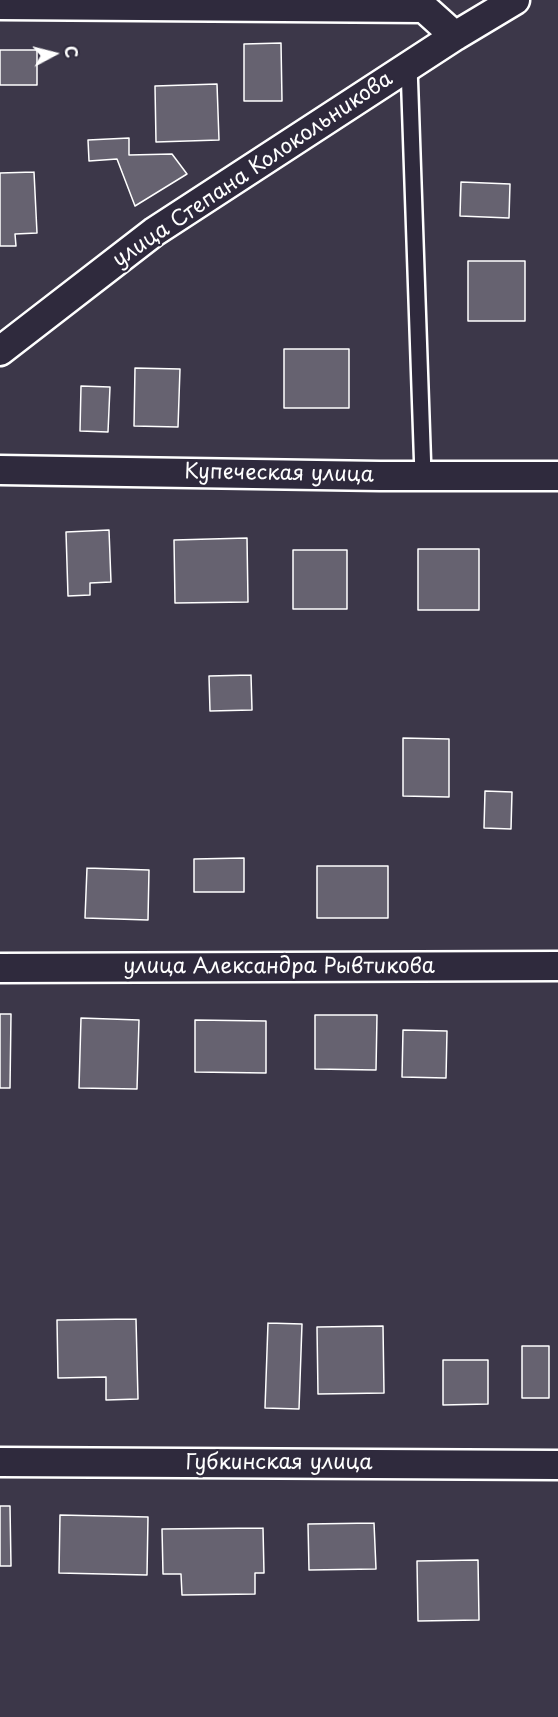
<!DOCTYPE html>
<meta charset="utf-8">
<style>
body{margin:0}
#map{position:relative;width:558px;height:1717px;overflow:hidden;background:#3c3749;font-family:"Playpen Sans",sans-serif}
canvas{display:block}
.north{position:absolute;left:24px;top:24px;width:60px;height:60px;-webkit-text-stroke:4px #2f2a3d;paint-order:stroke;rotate:83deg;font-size:16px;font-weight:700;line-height:24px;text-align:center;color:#fff}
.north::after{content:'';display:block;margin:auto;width:21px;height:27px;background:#fff;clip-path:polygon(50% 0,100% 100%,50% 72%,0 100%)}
</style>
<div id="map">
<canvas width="558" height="1717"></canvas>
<div class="north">С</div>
</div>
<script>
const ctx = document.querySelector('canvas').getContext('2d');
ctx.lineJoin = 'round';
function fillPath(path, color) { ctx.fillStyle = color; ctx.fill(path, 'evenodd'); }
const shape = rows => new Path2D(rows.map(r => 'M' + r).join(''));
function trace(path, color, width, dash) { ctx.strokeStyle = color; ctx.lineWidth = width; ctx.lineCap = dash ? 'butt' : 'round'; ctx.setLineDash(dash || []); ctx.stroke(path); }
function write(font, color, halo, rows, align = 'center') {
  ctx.font = font + ' "Playpen Sans",sans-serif'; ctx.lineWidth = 4.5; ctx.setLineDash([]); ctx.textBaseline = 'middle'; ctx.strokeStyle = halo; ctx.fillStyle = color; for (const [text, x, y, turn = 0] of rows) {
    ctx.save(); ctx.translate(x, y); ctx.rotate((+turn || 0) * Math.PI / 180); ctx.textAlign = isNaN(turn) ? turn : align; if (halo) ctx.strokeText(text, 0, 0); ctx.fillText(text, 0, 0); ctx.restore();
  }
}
const building = shape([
 [281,43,282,101,244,101,244,44,281,43],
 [0,50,37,50,37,85,0,85,0,50],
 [217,84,219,140,156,142,155,86,217,84],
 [129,138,129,155,172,154,187,174,135,206,117,159,89,161,88,140,129,138],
 [34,172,37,233,15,234,16,246,0,246,0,173,34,172],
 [461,182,510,184,509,218,460,216,461,182],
 [468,261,525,261,525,321,468,321,468,261],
 [284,349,349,349,349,408,284,408,284,349],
 [135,368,180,369,178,427,134,426,135,368],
 [81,386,110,387,108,432,80,431,81,386],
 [109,530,111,582,90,583,90,595,68,596,66,532,109,530],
 [247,538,248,602,175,603,174,540,247,538],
 [418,549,479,549,479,610,418,610,418,549],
 [293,550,347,550,347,609,293,609,293,550],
 [251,675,252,710,210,711,209,676,251,675],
 [403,738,449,739,449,797,403,796,403,738],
 [485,791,512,792,511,829,484,828,485,791],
 [244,858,244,892,194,892,194,859,244,858],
 [317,866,388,866,388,918,317,918,317,866],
 [87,868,149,870,148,920,85,918,87,868],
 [0,1014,11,1014,10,1088,0,1088,0,1014],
 [315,1015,377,1015,376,1070,315,1069,315,1015],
 [81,1018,139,1020,137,1089,79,1088,81,1018],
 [195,1020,266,1021,266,1073,195,1072,195,1020],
 [403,1030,447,1031,446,1078,402,1077,403,1030],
 [136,1319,138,1399,106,1400,106,1377,58,1378,57,1320,136,1319],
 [268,1323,302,1324,299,1409,265,1408,268,1323],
 [383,1326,384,1393,318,1394,317,1327,383,1326],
 [522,1346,549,1346,549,1398,522,1398,522,1346],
 [443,1360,488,1360,488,1404,443,1405,443,1360],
 [0,1506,10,1506,11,1566,0,1566,0,1506],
 [60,1515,148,1517,147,1575,59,1573,60,1515],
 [374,1523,376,1569,309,1570,308,1524,374,1523],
 [263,1528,264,1573,255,1573,255,1594,182,1595,181,1574,163,1574,162,1529,263,1528],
 [478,1560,479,1620,418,1621,417,1561,478,1560]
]);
const service = shape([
 [409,66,423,475]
]);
const minor = shape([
 [0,5,424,8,455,36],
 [0,351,154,232,455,36,515,0],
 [0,470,380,476,558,476],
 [0,968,558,966],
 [0,1462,558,1465]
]);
const streetNames = [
 ["улица Степана Колокольникова",253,170,-34],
 ["Купеческая улица",279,474,1],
 ["улица Александра Рывтикова",279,967],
 ["Губкинская улица",279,1463]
];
fillPath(building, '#666270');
trace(building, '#fff', 1.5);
trace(service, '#fff', 20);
trace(minor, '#fff', 33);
trace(service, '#2f2a3d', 15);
trace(minor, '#2f2a3d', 28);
write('21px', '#fff', '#2f2a3d', streetNames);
</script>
